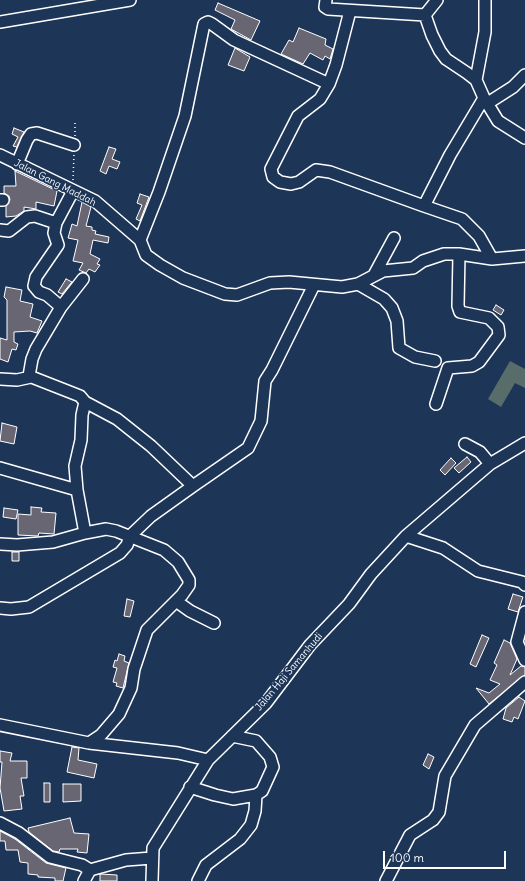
<!DOCTYPE html>
<style>
body{margin:0}
#map{position:relative;width:525px;height:881px;overflow:hidden;background:#1d3557;font-family:Delius,sans-serif}
canvas{display:block}
.scale{position:absolute;left:383px;top:851px;width:123px;height:18px;box-sizing:border-box;border:2px solid #fff;border-top:0;padding-left:5px;font-size:12px;line-height:14px;white-space:nowrap;color:#fff;-webkit-text-stroke:3px #1d3557;paint-order:stroke}
</style>
<div id="map">
<canvas width="525" height="881"></canvas>
<div class="scale">100 m</div>
</div>
<script>
const ctx = document.querySelector('canvas').getContext('2d');
ctx.lineJoin = 'round';
function fillPath(path, color) { ctx.fillStyle = color; ctx.fill(path, 'evenodd'); }
const shape = rows => new Path2D(rows.map(r => 'M' + r).join(''));
function trace(path, color, width, dash) { ctx.strokeStyle = color; ctx.lineWidth = width; ctx.lineCap = dash ? 'butt' : 'round'; ctx.setLineDash(dash || []); ctx.stroke(path); }
function write(font, color, halo, rows, align = 'center') {
  ctx.font = font + ' Delius,sans-serif'; ctx.lineWidth = 3.5; ctx.setLineDash([]); ctx.textBaseline = 'middle'; ctx.strokeStyle = halo; ctx.fillStyle = color; for (const [text, x, y, turn = 0] of rows) {
    ctx.save(); ctx.translate(x, y); ctx.rotate((+turn || 0) * Math.PI / 180); ctx.textAlign = isNaN(turn) ? turn : align; if (halo) ctx.strokeText(text, 0, 0); ctx.fillText(text, 0, 0); ctx.restore();
  }
}
const green = shape([
 [510,361,525,369,525,388,515,383,501,407,488,399]
]);
const building = shape([
 [218,3,260,21,251,40,231,29,235,20,215,10,218,3],
 [299,28,326,39,325,45,333,49,330,59,325,56,323,60,310,53,303,64,281,54,289,40,293,42,299,28],
 [235,48,250,57,244,71,228,65,235,48],
 [14,128,24,132,17,147,13,146,18,137,12,134,14,128],
 [109,147,116,149,112,159,120,162,117,169,109,166,106,174,100,171,109,147],
 [15,171,57,191,54,206,36,202,36,209,24,207,24,211,16,216,6,217,6,206,10,200,9,196,4,193,4,186,16,186,15,171],
 [140,194,149,197,140,221,136,219,142,205,137,203,140,194],
 [82,202,91,207,86,226,92,227,92,230,96,231,95,234,109,237,108,243,93,240,90,254,100,259,97,264,100,265,95,272,89,269,86,273,79,270,83,263,73,261,78,240,68,238,72,224,77,226,82,202],
 [66,279,72,282,62,294,58,292,66,279],
 [6,287,22,290,20,301,33,304,30,317,42,321,37,333,30,331,14,332,14,342,18,344,16,350,12,349,8,362,0,359,0,338,7,340,7,300,4,297,6,287],
 [496,305,504,310,501,315,493,310,496,305],
 [2,423,17,427,14,444,0,441,2,423],
 [467,457,471,462,459,473,454,468,467,457],
 [451,458,456,463,445,475,440,470,451,458],
 [31,507,42,508,41,512,56,513,54,534,39,533,38,536,18,535,18,514,31,515,31,507],
 [4,508,18,510,16,519,3,517,4,508],
 [12,552,19,552,19,561,12,561,12,552],
 [513,594,523,597,518,612,508,609,513,594],
 [127,599,134,601,130,617,124,616,127,599],
 [482,635,489,638,476,667,470,664,482,635],
 [504,640,510,643,517,659,510,675,521,666,525,667,525,675,489,704,476,688,489,693,500,684,490,680,497,665,494,663,504,640],
 [119,654,125,656,124,661,129,663,123,688,116,686,117,683,113,682,117,668,113,667,115,660,117,661,119,654],
 [519,697,525,701,518,719,514,717,512,722,503,719,506,708,519,697],
 [72,747,79,748,78,760,97,764,94,778,67,772,72,747],
 [0,751,12,753,10,761,27,761,27,778,21,778,24,796,20,796,22,809,4,811,0,788,2,762,0,762,0,751],
 [428,754,434,757,429,769,423,765,428,754],
 [44,783,50,783,50,802,44,802,44,783],
 [63,784,81,784,81,801,63,802,63,784],
 [70,818,74,833,89,834,87,853,77,852,78,849,60,849,59,852,53,851,29,832,28,828,70,818],
 [0,831,15,839,46,863,66,868,63,881,55,881,55,878,38,877,38,875,28,874,28,863,20,862,18,850,6,850,5,841,0,841,0,831],
 [100,874,117,875,117,881,100,881,100,874]
]);
const path = shape([
 [75,136,75,122],
 [73,180,74,154]
]);
const minor = shape([
 [326,0,325,7,328,9,425,15],
 [350,11,336,65,329,84,320,99,298,116,271,169,273,177,280,182,291,184,299,182,316,170,330,172,424,206,450,155,484,98,498,121,525,138],
 [425,15,432,35,440,51,446,59,467,73,476,80,484,98],
 [425,15,437,0],
 [0,22,130,0],
 [476,80,485,32,485,0],
 [488,103,513,87,525,75],
 [0,155,95,201,140,240,146,255,160,265,183,278,225,294,237,295,270,283,289,282,342,287,358,284,383,271,413,268,423,261,444,254,459,254,492,259,525,256],
 [17,164,27,140,31,134,37,133,74,145],
 [73,191,56,223,54,233,58,245,36,277,34,286,39,292,47,295,61,307,36,349,32,359,29,376,80,396,85,402,82,415,81,440,75,466,77,490],
 [0,200,3,200],
 [424,206,462,219,479,236,492,259],
 [0,230,9,231,27,217,35,216,56,223],
 [140,240,159,192,185,116,204,24,208,22,212,24,234,40,329,84],
 [374,275,394,238],
 [358,284,384,299,392,308,397,321,399,348,415,357,435,361],
 [61,307,83,279],
 [0,379,17,380,31,377],
 [85,402,117,419,151,446,193,486],
 [436,404,448,368,472,366,479,362,499,335,498,327,489,318,460,312,458,306,459,254],
 [465,444,480,452,490,464],
 [0,468,77,490,85,533],
 [406,536,443,548,478,571,522,582,525,585],
 [0,544,17,545,53,542,85,533,106,529,116,531,164,550,178,562,189,580,189,585,182,595,147,630,134,669,131,688,119,714,101,735,89,743],
 [176,601,190,611,214,623],
 [0,608,11,609,29,607,120,553,127,545,130,536,151,516,193,486,248,448,261,421,265,381,272,370,314,285],
 [525,612,517,642,525,660],
 [0,725,89,743,178,753,208,760,266,703,310,645,349,604,371,574,406,536,490,464,525,443],
 [190,787,215,795,233,799,256,795,262,791,273,767,270,757,256,741,232,736],
 [0,823,19,833,50,857,82,865,90,870,126,860,152,858],
 [84,881,90,870],
 [152,881,153,848,208,760],
 [198,881,206,865,240,839,251,825,255,811,256,795],
 [386,881,410,835,433,820,439,812,445,776,475,725,525,682]
]);
const streetNames = [
 ["Jalan Gang Maddah",55,183,27],
 ["Jalan Haji Samanhudi",289,672,-50]
];
fillPath(green, '#586d69');
fillPath(building, '#696674');
trace(building, '#fff', 1);
trace(minor, '#fff', 14);
trace(path, '#fff', 1.5, [1, 3]);
trace(minor, '#1d3557', 11);
write('10px', '#fff', '#1d3557', streetNames);
</script>
